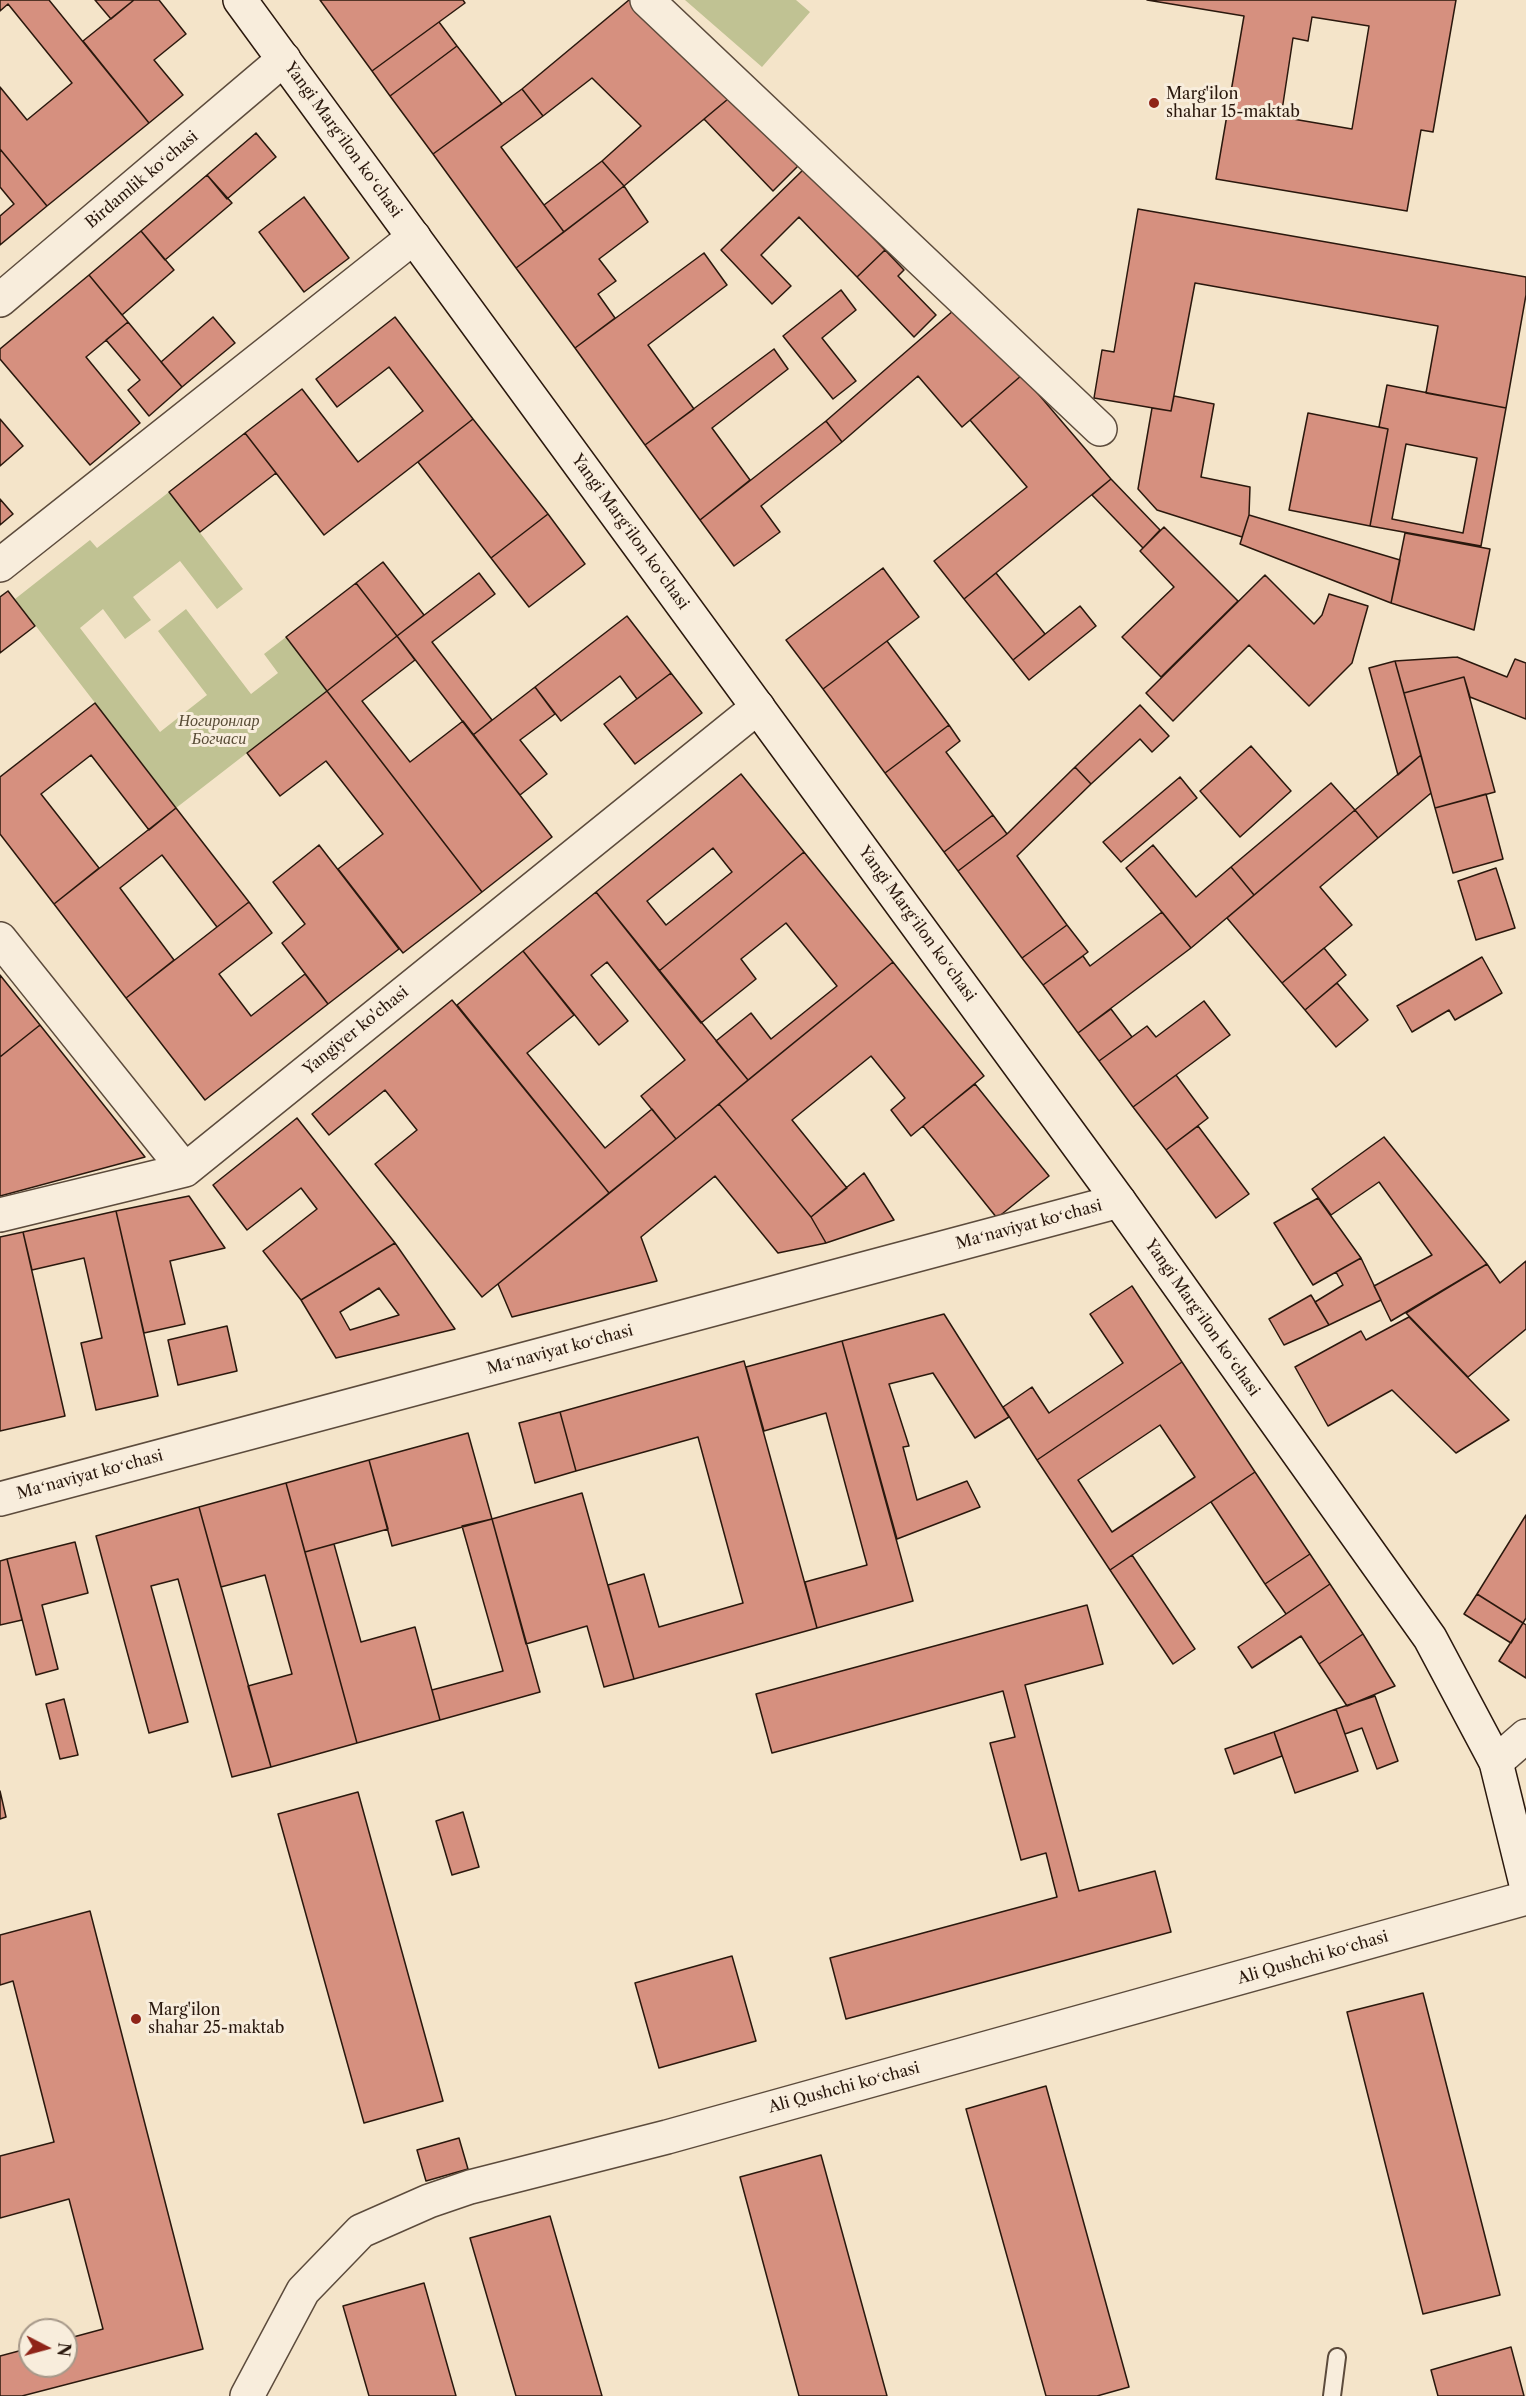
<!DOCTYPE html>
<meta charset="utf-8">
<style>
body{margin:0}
#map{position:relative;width:1526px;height:2396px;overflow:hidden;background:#f4e4c9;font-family:"Libre Caslon Text",serif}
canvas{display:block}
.north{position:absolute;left:18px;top:2318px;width:60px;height:60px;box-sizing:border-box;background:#f8eddc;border:2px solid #a69889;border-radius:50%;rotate:96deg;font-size:16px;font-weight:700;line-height:24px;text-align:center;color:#2a180d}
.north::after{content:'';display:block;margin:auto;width:21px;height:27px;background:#8f2418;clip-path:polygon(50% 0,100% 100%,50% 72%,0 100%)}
</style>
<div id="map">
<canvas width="1526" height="2396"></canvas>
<div class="north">N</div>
</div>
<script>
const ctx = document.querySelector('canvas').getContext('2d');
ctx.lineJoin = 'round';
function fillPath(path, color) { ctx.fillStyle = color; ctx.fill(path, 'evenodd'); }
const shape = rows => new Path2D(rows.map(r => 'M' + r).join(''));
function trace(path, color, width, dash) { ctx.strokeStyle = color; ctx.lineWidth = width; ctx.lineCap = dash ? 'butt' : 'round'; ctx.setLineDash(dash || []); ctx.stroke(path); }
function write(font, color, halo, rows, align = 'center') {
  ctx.font = font + ' "Libre Caslon Text",serif'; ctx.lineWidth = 6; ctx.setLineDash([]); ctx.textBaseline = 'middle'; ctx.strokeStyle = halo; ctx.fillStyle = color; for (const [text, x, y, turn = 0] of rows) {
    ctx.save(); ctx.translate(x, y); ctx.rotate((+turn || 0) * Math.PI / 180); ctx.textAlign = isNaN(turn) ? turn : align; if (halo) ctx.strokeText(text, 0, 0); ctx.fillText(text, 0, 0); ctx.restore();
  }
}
const green = shape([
 [685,0,796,0,810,12,762,67],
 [169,492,243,589,217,609,180,561,133,597,151,620,125,639,103,609,80,628,160,732,207,695,158,631,186,609,251,694,278,673,264,654,286,637,327,691,176,808,15,599,90,540,97,548]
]);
const building = shape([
 [0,0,49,0,149,123,47,206,0,149,0,87,27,120,72,83,8,4,0,11,0,0],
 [95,0,134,0,111,19,95,0],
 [134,0,159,0,186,34,154,60,183,95,149,123,83,41,134,0],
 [320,0,463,0,465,3,372,71,320,0],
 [629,0,636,0,734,94,624,186,602,161,641,126,592,78,543,116,522,89,629,0],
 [1147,0,1456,0,1433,132,1421,130,1407,211,1216,179,1244,16,1147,0],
 [1312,17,1369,26,1352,129,1281,117,1293,38,1308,41,1312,17],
 [439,22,457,46,390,96,372,71,439,22],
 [457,46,502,104,433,154,390,96,457,46],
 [522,89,543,116,501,147,564,232,516,268,433,154,522,89],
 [734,94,801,163,773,191,704,119,734,94],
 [256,133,276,157,227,199,207,175,256,133],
 [0,149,47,206,0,245,0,216,14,204,0,187,0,149],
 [602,161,624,186,564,232,544,205,602,161],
 [805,168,885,250,857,277,799,217,761,255,791,286,772,304,721,250,805,168],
 [207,175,232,203,165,260,141,231,207,175],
 [624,186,648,222,599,259,616,281,598,294,615,318,575,348,516,268,624,186],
 [304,197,349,258,304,292,259,232,304,197],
 [1138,209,1526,277,1526,295,1506,408,1426,393,1438,326,1195,283,1171,411,1094,398,1102,350,1114,352,1138,209],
 [141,231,174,270,122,315,89,275,141,231],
 [885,250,904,270,898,276,936,315,914,337,857,277,885,250],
 [704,253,727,285,648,345,694,409,645,445,575,348,704,253],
 [89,275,128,322,86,357,140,423,90,465,0,359,0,349,89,275],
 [841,290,856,310,822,338,856,381,833,399,783,336,841,290],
 [961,304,1022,375,962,427,918,376,842,442,826,421,961,304],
 [213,317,235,343,182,387,161,362,213,317],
 [395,317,473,419,324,535,245,433,302,389,358,462,423,411,389,367,337,407,316,379,395,317],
 [128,322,182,387,149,416,128,390,140,380,106,340,128,322],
 [774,349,788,369,712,428,750,480,700,520,645,445,774,349],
 [1022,375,1111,479,964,599,934,561,1027,487,970,420,1022,375],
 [1387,385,1506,408,1481,546,1370,526,1388,429,1379,427,1387,385],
 [1406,444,1477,458,1463,533,1392,519,1406,444],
 [1174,396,1214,404,1201,477,1250,487,1249,515,1242,537,1157,510,1138,489,1152,408,1171,411,1174,396],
 [1308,413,1388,429,1370,526,1289,510,1308,413],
 [0,419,23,446,0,466,0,419],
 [473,419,548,514,491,558,418,462,473,419],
 [826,421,842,442,761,506,780,532,734,566,700,520,826,421],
 [245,433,276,473,200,532,169,492,245,433],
 [1111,479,1160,530,1143,548,1092,495,1111,479],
 [0,499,13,514,0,525,0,499],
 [548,514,585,564,529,607,491,558,548,514],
 [1249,515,1400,560,1391,603,1240,544,1249,515],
 [1164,527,1238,601,1161,677,1122,637,1174,587,1140,551,1164,527],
 [1405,533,1490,549,1474,630,1391,603,1405,533],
 [383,562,424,615,397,636,356,583,383,562],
 [883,568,919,617,823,689,786,640,883,568],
 [479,573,495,594,432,642,492,720,473,735,397,636,479,573],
 [996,573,1045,634,1013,660,964,599,996,573],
 [1265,575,1314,624,1322,615,1329,594,1368,606,1352,663,1309,706,1249,645,1173,721,1146,693,1265,575],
 [356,583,397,636,327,691,286,637,356,583],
 [8,591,35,626,0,653,0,597,8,591],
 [1080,606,1096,626,1029,680,1013,660,1080,606],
 [627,616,671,673,637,699,620,676,561,721,535,687,627,616],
 [397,636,415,660,362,701,410,762,463,721,552,837,482,892,327,691,397,636],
 [887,641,949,725,885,773,823,689,887,641],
 [1457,657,1507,677,1515,659,1526,663,1526,719,1470,697,1464,677,1404,693,1395,661,1457,657],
 [1395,661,1421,755,1398,775,1369,668,1395,661],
 [671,673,702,713,635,764,604,724,671,673],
 [1464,677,1495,792,1435,808,1404,693,1464,677],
 [535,687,555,714,520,740,547,774,520,795,473,735,535,687],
 [327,691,482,892,403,953,338,869,383,834,326,761,280,796,247,753,327,691],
 [95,703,176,808,149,830,91,755,41,794,99,868,54,904,0,834,0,777,95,703],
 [1140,705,1169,736,1152,752,1140,739,1091,784,1075,767,1140,705],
 [949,725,960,741,946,752,993,815,944,852,885,773,949,725],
 [1251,746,1291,791,1240,837,1200,791,1251,746],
 [1421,755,1431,793,1378,838,1355,810,1421,755],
 [1075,767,1091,784,1017,856,1067,925,1022,958,958,871,1007,834,1075,767],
 [741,774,804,852,659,971,596,892,741,774],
 [713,848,732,872,666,925,647,901,713,848],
 [1180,777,1197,798,1121,862,1103,842,1180,777],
 [1331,783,1355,810,1254,895,1231,867,1331,783],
 [1486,794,1503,859,1453,873,1435,808,1486,794],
 [176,808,249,902,217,927,162,855,120,888,174,960,126,998,54,904,176,808],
 [1355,810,1378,838,1320,887,1352,925,1282,983,1227,918,1355,810],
 [993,815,1007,834,958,871,944,852,993,815],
 [319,845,399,949,328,1004,282,943,305,924,273,882,319,845],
 [1153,845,1196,897,1231,867,1254,895,1191,948,1126,868,1153,845],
 [804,852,893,962,748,1080,716,1041,751,1013,771,1039,837,986,786,923,741,959,756,979,701,1023,659,971,804,852],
 [1496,868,1515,928,1476,940,1458,881,1496,868],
 [596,892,748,1080,676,1139,641,1096,685,1060,607,962,591,975,628,1021,599,1045,523,951,596,892],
 [249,902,272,933,219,974,251,1016,305,974,328,1004,205,1100,126,998,249,902],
 [1162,912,1191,948,1078,1033,1043,985,1083,956,1090,966,1162,912],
 [1067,925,1088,952,1043,985,1022,958,1067,925],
 [1324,948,1346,975,1305,1010,1282,983,1324,948],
 [523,951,574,1015,527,1053,605,1148,652,1109,676,1139,609,1193,457,1005,523,951],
 [1482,957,1502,993,1455,1020,1449,1010,1412,1032,1397,1006,1482,957],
 [893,962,984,1076,911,1136,891,1110,905,1098,871,1056,792,1120,847,1188,811,1217,719,1104,893,962],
 [0,975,40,1025,0,1057,0,975],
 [1337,983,1368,1020,1336,1047,1305,1010,1337,983],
 [452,1000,609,1193,482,1297,375,1164,417,1130,385,1090,329,1135,312,1114,452,1000],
 [1204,1001,1230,1035,1133,1107,1099,1061,1147,1026,1156,1037,1204,1001],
 [1111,1009,1132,1037,1099,1061,1078,1033,1111,1009],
 [40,1025,145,1157,0,1196,0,1057,40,1025],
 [1176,1075,1208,1118,1166,1150,1133,1107,1176,1075],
 [975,1084,1049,1176,997,1218,923,1126,975,1084],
 [719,1104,811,1217,826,1243,778,1253,715,1176,641,1237,657,1281,512,1317,498,1284,719,1104],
 [297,1118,395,1243,301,1300,263,1251,317,1209,301,1188,247,1230,213,1185,297,1118],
 [1198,1126,1249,1194,1216,1218,1166,1150,1198,1126],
 [1384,1137,1487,1264,1391,1321,1374,1286,1432,1255,1379,1182,1331,1215,1312,1189,1384,1137],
 [864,1173,894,1220,826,1243,811,1217,864,1173],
 [189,1196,225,1248,170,1261,185,1324,144,1333,116,1211,189,1196],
 [1318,1198,1361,1258,1313,1285,1274,1223,1318,1198],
 [116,1211,158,1396,96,1410,81,1343,102,1338,84,1258,32,1270,23,1232,116,1211],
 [23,1232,65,1416,0,1431,0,1237,23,1232],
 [395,1243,455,1329,336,1358,301,1300,395,1243],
 [379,1288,399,1315,350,1330,340,1312,379,1288],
 [1361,1258,1381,1300,1329,1325,1315,1302,1343,1285,1336,1272,1361,1258],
 [1526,1261,1526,1329,1468,1377,1406,1313,1487,1264,1500,1283,1526,1261],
 [1132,1286,1182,1362,1037,1460,1003,1407,1032,1387,1049,1413,1123,1363,1090,1314,1132,1286],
 [1311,1295,1329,1325,1284,1345,1269,1319,1311,1295],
 [944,1314,1009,1417,975,1438,933,1373,889,1384,909,1446,903,1447,917,1500,967,1481,980,1507,897,1539,842,1341,944,1314],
 [1409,1317,1509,1420,1456,1453,1392,1390,1328,1426,1295,1367,1361,1331,1366,1340,1409,1317],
 [227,1326,237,1371,178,1385,168,1340,227,1326],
 [842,1341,913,1601,817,1628,805,1582,867,1565,826,1413,764,1431,746,1367,842,1341],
 [744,1361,817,1628,634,1679,608,1585,644,1574,659,1627,743,1603,698,1437,576,1471,560,1412,744,1361],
 [1182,1362,1255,1472,1110,1570,1037,1460,1182,1362],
 [1160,1425,1195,1477,1112,1532,1078,1480,1160,1425],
 [560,1412,576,1471,535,1483,519,1423,560,1412],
 [468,1433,492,1519,392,1546,369,1460,468,1433],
 [369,1460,388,1529,305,1552,286,1483,369,1460],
 [1255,1472,1310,1554,1265,1584,1211,1502,1255,1472],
 [286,1483,357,1743,271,1767,248,1686,292,1674,265,1575,221,1587,199,1507,286,1483],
 [582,1493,634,1679,604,1687,587,1626,526,1644,492,1519,582,1493],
 [199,1507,271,1767,232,1777,178,1579,151,1586,188,1722,149,1733,96,1536,199,1507],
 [1526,1515,1526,1618,1523,1623,1477,1594,1526,1515],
 [492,1519,540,1692,440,1720,432,1690,503,1671,462,1526,492,1519],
 [75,1542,88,1593,42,1605,58,1669,36,1675,7,1559,75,1542],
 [334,1544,361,1642,415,1627,440,1720,357,1743,305,1552,334,1544],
 [1310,1554,1330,1584,1286,1614,1265,1584,1310,1554],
 [1132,1555,1195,1649,1173,1664,1110,1570,1132,1555],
 [7,1559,22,1620,0,1625,0,1561,7,1559],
 [1330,1584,1363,1634,1319,1664,1301,1636,1252,1668,1238,1647,1330,1584],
 [1477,1594,1523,1623,1511,1643,1464,1614,1477,1594],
 [1087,1605,1103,1664,1025,1685,1079,1891,1155,1871,1171,1932,846,2019,830,1958,1057,1897,1046,1853,1021,1860,990,1743,1015,1737,1003,1691,772,1753,756,1694,1087,1605],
 [1523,1623,1526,1625,1526,1678,1499,1661,1523,1623],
 [1363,1634,1395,1686,1347,1706,1319,1664,1363,1634],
 [1375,1696,1398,1761,1377,1769,1362,1728,1345,1734,1336,1709,1375,1696],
 [64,1699,78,1755,60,1759,46,1704,64,1699],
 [1336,1709,1358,1771,1295,1793,1274,1732,1336,1709],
 [1274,1732,1282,1756,1234,1774,1225,1749,1274,1732],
 [0,1791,6,1817,0,1819,0,1791],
 [358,1792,443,2101,364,2123,278,1814,358,1792],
 [463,1812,479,1867,452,1875,436,1821,463,1812],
 [90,1911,203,2349,22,2396,0,2396,0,2356,30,2348,30,2366,66,2366,66,2339,103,2329,69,2199,0,2218,0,2156,54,2142,13,1981,0,1985,0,1935,90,1911],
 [732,1956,756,2041,659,2068,635,1983,732,1956],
 [1423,1993,1500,2295,1423,2314,1347,2012,1423,1993],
 [1046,2086,1129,2387,1097,2396,1046,2396,966,2109,1046,2086],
 [459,2138,468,2169,426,2181,417,2150,459,2138],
 [821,2155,887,2396,799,2396,740,2177,821,2155],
 [550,2216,602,2396,516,2396,470,2238,550,2216],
 [424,2283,456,2396,369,2396,343,2306,424,2283],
 [1511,2347,1524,2396,1438,2396,1431,2370,1511,2347]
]);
const service = shape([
 [1332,2396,1337,2357]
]);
const minor = shape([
 [647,0,1100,429],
 [0,300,284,59],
 [0,565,414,237],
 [0,939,185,1170,758,707],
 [0,1215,185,1170],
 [0,1499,1119,1201],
 [1496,1762,1526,1736],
 [247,2396,303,2291,361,2231,429,2201,470,2187,667,2137,1526,1898]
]);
const secondary = shape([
 [240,0,1119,1201,1430,1638,1496,1762,1526,1884]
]);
const markers = [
 [1154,103,6,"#8f2418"],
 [136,2019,6,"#8f2418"]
];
const poiNames = [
 ["Marg'ilon",1166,94],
 ["shahar 15-maktab",1166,112],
 ["Marg'ilon",148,2010],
 ["shahar 25-maktab",148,2028]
];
const streetNames = [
 ["Yangi Margʻilon koʻchasi",343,140,54],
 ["Birdamlik koʻchasi",142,180,-40],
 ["Yangi Margʻilon koʻchasi",630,532,54],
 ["Yangi Margʻilon koʻchasi",917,924,54],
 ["Yangiyer ko'chasi",356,1031,-39],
 ["Maʻnaviyat koʻchasi",1029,1225,-15],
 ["Yangi Margʻilon koʻchasi",1202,1318,55],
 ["Maʻnaviyat koʻchasi",560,1350,-15],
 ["Maʻnaviyat koʻchasi",90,1475,-15],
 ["Ali Qushchi koʻchasi",1313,1958,-16],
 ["Ali Qushchi koʻchasi",844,2088,-15]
];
const parkNames = [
 ["Ногиронлар",219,721],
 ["Богчаси",219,739]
];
fillPath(green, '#c0c293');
fillPath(building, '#d6907f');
trace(building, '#2a180d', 1.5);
trace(service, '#5c4b3c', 20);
trace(minor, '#5c4b3c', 36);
trace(secondary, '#2a180d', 36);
trace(service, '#f8eddc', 16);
trace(minor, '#f8eddc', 33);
trace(secondary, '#f8eddc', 33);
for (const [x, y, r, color] of markers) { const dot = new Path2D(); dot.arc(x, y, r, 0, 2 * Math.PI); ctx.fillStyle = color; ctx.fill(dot); trace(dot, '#f8eddc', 2); }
write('16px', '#2a180d', '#f8eddc', poiNames, 'left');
write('16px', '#2a180d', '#f8eddc', streetNames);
write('italic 16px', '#574b35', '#f8eddc', parkNames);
</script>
